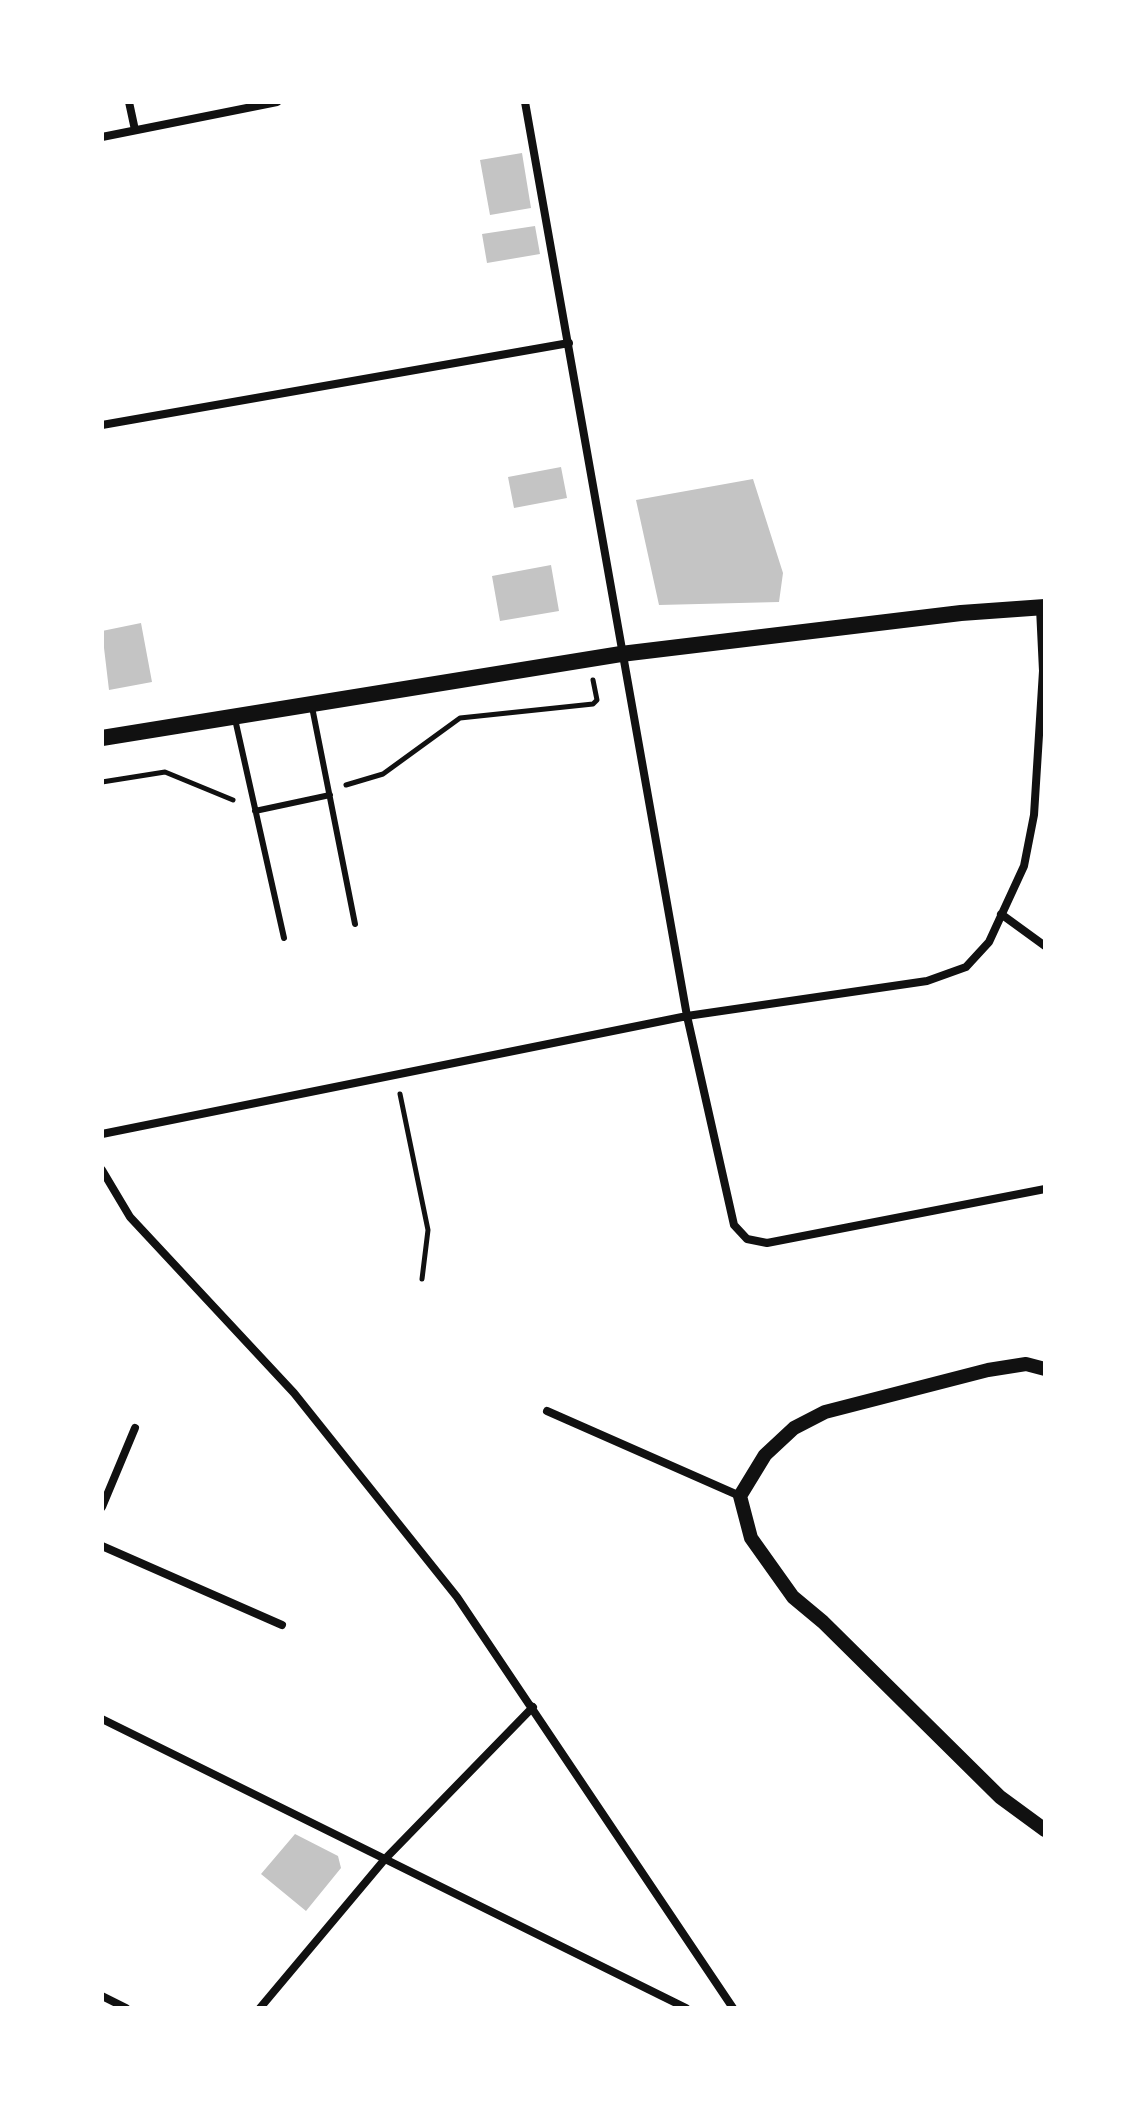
<!DOCTYPE html>
<style>
body{margin:0}
#map{position:relative;width:1147px;height:2110px;overflow:hidden;background:#fff;font-family:Commissioner,sans-serif}
canvas{display:block}
.frame{position:absolute;inset:0;border:104px solid #fff;pointer-events:none}
</style>
<div id="map">
<canvas width="1147" height="2110"></canvas>
<div class="frame"></div>
</div>
<script>
const ctx = document.querySelector('canvas').getContext('2d');
ctx.lineJoin = 'round';
function fillPath(path, color) { ctx.fillStyle = color; ctx.fill(path, 'evenodd'); }
const shape = rows => new Path2D(rows.map(r => 'M' + r).join(''));
function trace(path, color, width, dash) { ctx.strokeStyle = color; ctx.lineWidth = width; ctx.lineCap = dash ? 'butt' : 'round'; ctx.setLineDash(dash || []); ctx.stroke(path); }
const building = shape([
 [522,153,531,208,490,215,480,160],
 [535,226,540,254,487,263,482,234],
 [561,467,567,498,514,508,508,477],
 [753,479,783,573,779,602,659,605,636,500],
 [551,565,559,611,500,621,492,576],
 [141,623,152,682,109,690,102,631],
 [295,1834,338,1856,341,1868,306,1911,261,1874]
]);
const path = shape([
 [102,782,165,772,233,800],
 [346,785,383,774,460,718,593,704,597,700,593,680],
 [400,1094,428,1230,422,1279]
]);
const service = shape([
 [312,707,355,924],
 [235,719,284,938],
 [255,811,330,795]
]);
const minor = shape([
 [129,102,135,130],
 [525,102,687,1016,734,1225,747,1239,767,1243,1045,1189],
 [102,137,277,102],
 [102,425,569,343],
 [1001,914,1045,946],
 [102,1134,687,1016,927,981,966,967,989,942,1024,866,1034,815,1043,671,1040,608],
 [102,1170,130,1217,294,1393,457,1597,733,2008],
 [547,1411,740,1496],
 [102,1507,135,1428],
 [102,1546,282,1625],
 [102,1719,686,2008],
 [102,1996,126,2008],
 [260,2008,385,1859,533,1707]
]);
const tertiary = shape([
 [1045,1369,1026,1364,988,1370,825,1412,794,1428,765,1455,740,1496,751,1538,793,1597,823,1622,1000,1797,1045,1830]
]);
const secondary = shape([
 [102,738,621,654,961,613,1045,607]
]);
fillPath(building, '#c4c4c4');
trace(path, '#111', 5);
trace(service, '#111', 6);
trace(minor, '#111', 8);
trace(tertiary, '#111', 14);
trace(secondary, '#111', 16);
</script>
